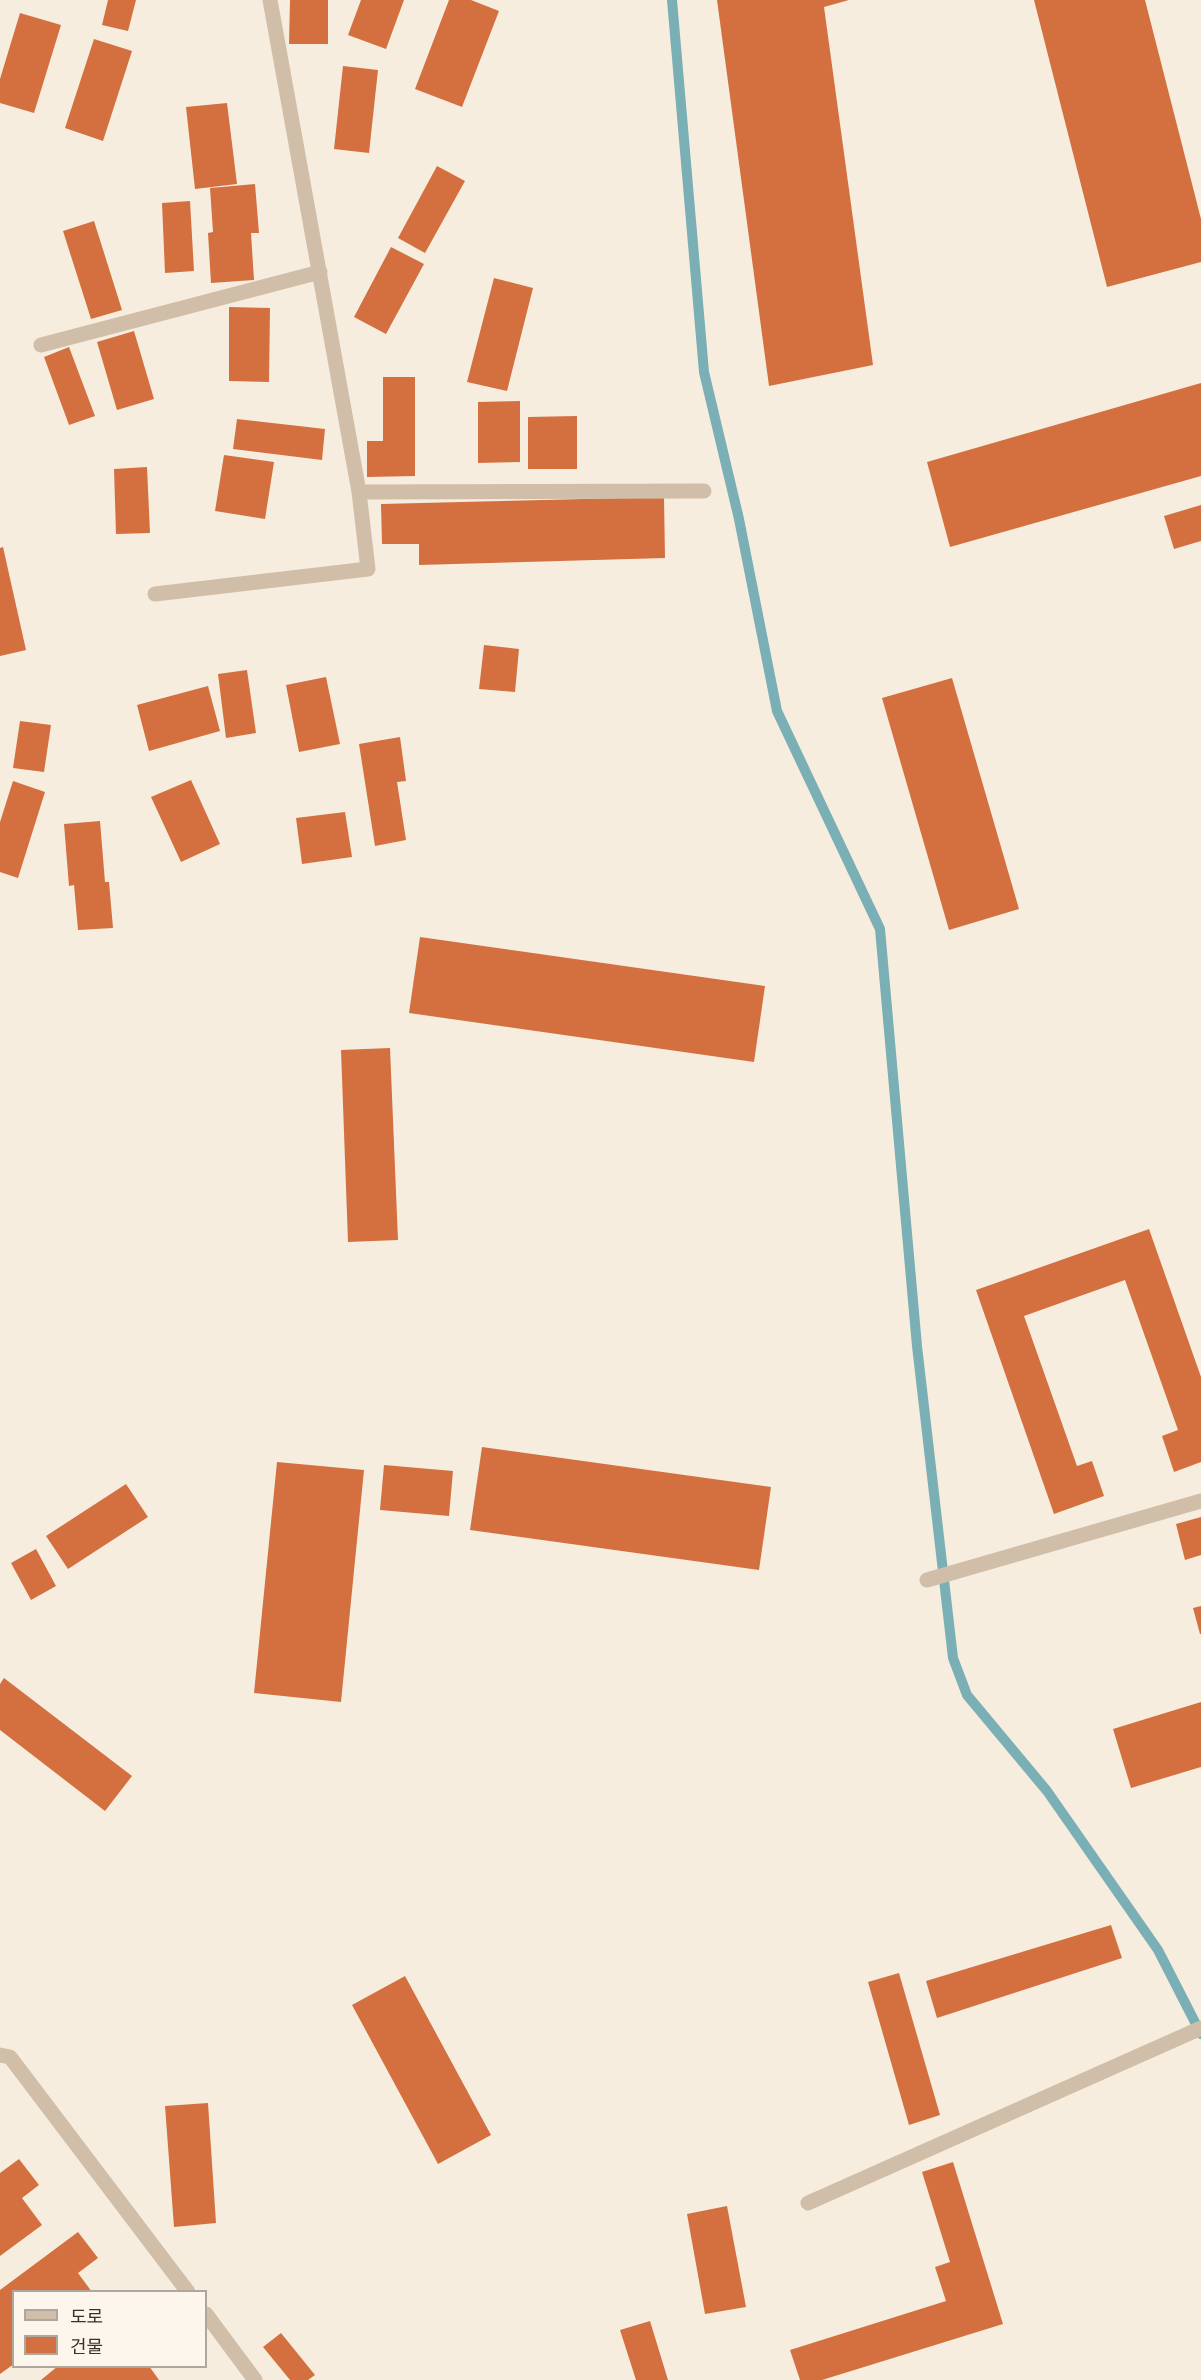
<!DOCTYPE html>
<meta charset="utf-8">
<style>
body{margin:0}
#map{position:relative;width:1201px;height:2380px;overflow:hidden;background:#f6eddf;font-family:Signika,"Noto Sans KR",sans-serif}
canvas{display:block}
.legend{position:absolute;left:12px;top:2290px;width:195px;height:78px;box-sizing:border-box;background:#fcf6ec;border:2px solid #afa79e;margin:0;padding:8px 10px;list-style:none;font-size:18px;color:#3c3129}
.legend li{display:flex;align-items:center;gap:12px;height:30px}
.legend b{width:30px;border:2px solid #afa79e}
</style>
<div id="map">
<canvas width="1201" height="2380"></canvas>
<ul class="legend">
<li><b style="height:8px;background:#d0bea8"></b>도로</li>
<li><b style="height:16px;background:#d4703f"></b>건물</li>
</ul>
</div>
<script>
const ctx = document.querySelector('canvas').getContext('2d');
ctx.lineJoin = 'round';
const shape = rows => new Path2D(rows.map(r => 'M' + r).join(''));
function trace(path, color, width, dash) { ctx.strokeStyle = color; ctx.lineWidth = width; ctx.lineCap = dash ? 'butt' : 'round'; ctx.setLineDash(dash || []); ctx.stroke(path); }
function fillPath(path, color) { ctx.fillStyle = color; ctx.fill(path, 'evenodd'); }
const stream = shape([
 [672,0,704,372,739,519,777,711,880,929,917,1346,953,1658,967,1695,1047,1791,1158,1950,1201,2034]
]);
const building = shape([
 [108,0,136,0,128,31,102,25],
 [290,0,328,0,328,44,289,44],
 [361,0,404,0,386,49,348,35],
 [449,0,471,0,499,11,462,107,415,89],
 [717,0,849,0,824,7,873,365,769,386],
 [1034,0,1145,0,1201,219,1201,262,1107,287],
 [20,13,61,25,34,113,0,103,0,79],
 [94,39,132,51,103,141,65,128],
 [343,66,378,70,369,153,334,149],
 [227,103,237,184,195,189,186,107],
 [437,166,465,181,425,253,398,238],
 [255,184,259,233,251,233,254,280,211,283,208,233,213,232,210,188],
 [190,201,194,271,165,273,162,203],
 [94,221,122,310,91,319,63,231],
 [391,247,424,264,386,334,354,317],
 [494,278,533,288,507,391,467,382],
 [229,307,270,308,269,382,229,381],
 [134,331,154,399,117,410,97,342],
 [69,347,95,416,69,425,44,357],
 [383,377,415,377,415,476,367,477,367,441,383,441],
 [1201,383,1201,476,950,547,927,462],
 [520,401,520,462,478,463,478,402],
 [577,416,577,469,528,469,528,417],
 [237,419,325,429,322,460,233,449],
 [224,455,274,462,265,519,215,511],
 [147,467,150,533,116,534,114,469],
 [664,497,665,558,419,565,419,544,382,544,381,504],
 [1201,505,1201,541,1174,549,1164,516],
 [3,547,26,650,0,656,0,548],
 [484,645,519,649,515,692,479,689],
 [247,670,256,733,226,738,218,674],
 [326,677,340,744,299,752,286,685],
 [952,678,1019,909,949,930,882,698],
 [208,686,220,731,149,751,137,705],
 [20,721,51,725,44,772,13,768],
 [400,737,406,781,397,782,406,840,375,846,359,744],
 [191,780,220,844,181,862,151,797],
 [13,781,45,792,18,878,0,872,0,822],
 [345,812,352,857,302,864,296,818],
 [100,821,105,882,109,882,113,928,78,930,74,885,69,886,64,824],
 [420,937,765,986,754,1062,409,1013],
 [390,1048,398,1240,348,1242,341,1050],
 [1149,1229,1201,1377,1201,1462,1174,1472,1162,1436,1178,1430,1125,1280,1024,1316,1077,1466,1092,1461,1104,1496,1054,1514,976,1290],
 [482,1447,771,1487,759,1570,470,1530],
 [277,1462,364,1470,341,1702,254,1693],
 [384,1465,453,1471,449,1516,380,1510],
 [126,1484,148,1517,68,1569,46,1536],
 [1201,1517,1201,1555,1185,1560,1176,1524],
 [36,1549,56,1586,31,1600,11,1563],
 [1201,1606,1201,1634,1200,1634,1193,1608],
 [4,1678,132,1776,105,1811,0,1730,0,1684],
 [1201,1702,1201,1767,1131,1788,1113,1729],
 [1111,1925,1122,1958,937,2018,926,1981],
 [899,1973,940,2115,909,2125,868,1982],
 [405,1976,491,2135,438,2164,352,2005],
 [208,2103,216,2223,174,2227,165,2106],
 [19,2159,39,2185,22,2198,42,2225,0,2256,0,2173],
 [953,2162,1003,2324,822,2380,800,2380,790,2350,946,2301,935,2267,950,2262,922,2172],
 [727,2206,746,2307,705,2314,687,2214],
 [78,2232,98,2258,78,2273,92,2292,14,2292,14,2364,0,2374,0,2290],
 [650,2321,668,2380,636,2380,620,2330],
 [281,2333,315,2375,308,2380,290,2380,263,2347],
 [58,2366,149,2366,159,2380,41,2380]
]);
const lane = shape([
 [0,2055,10,2057,188,2292],
 [808,2203,1201,2028],
 [206,2314,255,2380]
]);
const street = shape([
 [41,345,320,272],
 [359,492,704,491],
 [155,594,368,569,359,492,270,0],
 [927,1580,1201,1501]
]);
trace(stream, '#7aafb6', 10);
fillPath(building, '#d4703f');
trace(lane, '#d0bea8', 15);
trace(street, '#d0bea8', 15);
</script>
